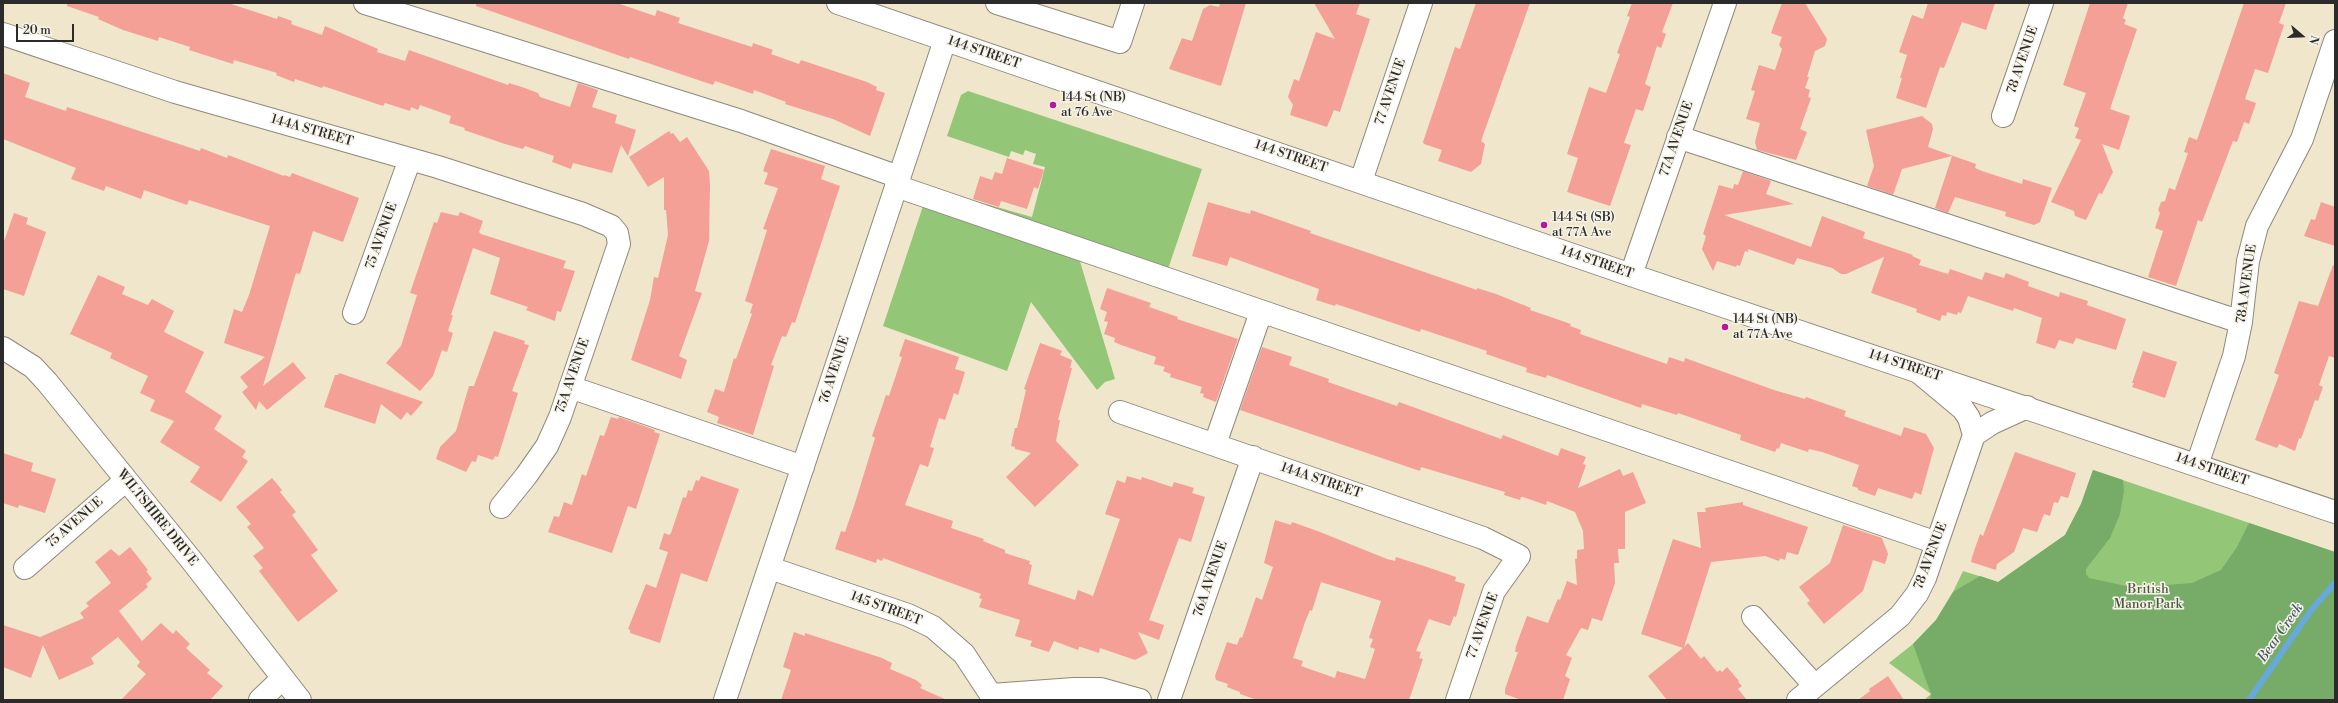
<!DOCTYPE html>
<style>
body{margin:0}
#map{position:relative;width:2338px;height:703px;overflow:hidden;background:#f0e6cc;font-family:"Libre Bodoni",serif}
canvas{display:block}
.frame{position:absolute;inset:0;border:4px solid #2b2b2b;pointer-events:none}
.north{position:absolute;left:2282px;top:16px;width:40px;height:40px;-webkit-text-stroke:3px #f7f3e8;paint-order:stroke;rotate:109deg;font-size:11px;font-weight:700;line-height:16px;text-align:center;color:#2b2b2b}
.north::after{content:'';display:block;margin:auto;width:14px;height:18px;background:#2b2b2b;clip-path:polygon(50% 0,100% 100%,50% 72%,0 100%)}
.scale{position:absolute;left:16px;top:24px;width:58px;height:18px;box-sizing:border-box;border:2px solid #2b2b2b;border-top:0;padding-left:5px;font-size:12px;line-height:14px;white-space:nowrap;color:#2b2b2b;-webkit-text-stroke:3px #f7f3e8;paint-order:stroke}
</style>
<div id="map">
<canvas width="2338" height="703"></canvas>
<div class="frame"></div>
<div class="north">N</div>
<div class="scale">20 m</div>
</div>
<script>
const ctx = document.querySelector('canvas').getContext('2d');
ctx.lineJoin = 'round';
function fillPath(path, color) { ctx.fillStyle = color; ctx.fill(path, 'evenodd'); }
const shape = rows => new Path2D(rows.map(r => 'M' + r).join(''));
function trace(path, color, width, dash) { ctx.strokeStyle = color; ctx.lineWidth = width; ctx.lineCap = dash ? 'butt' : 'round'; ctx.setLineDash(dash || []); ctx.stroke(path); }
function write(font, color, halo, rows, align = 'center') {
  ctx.font = font + ' "Libre Bodoni",serif'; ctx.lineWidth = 3; ctx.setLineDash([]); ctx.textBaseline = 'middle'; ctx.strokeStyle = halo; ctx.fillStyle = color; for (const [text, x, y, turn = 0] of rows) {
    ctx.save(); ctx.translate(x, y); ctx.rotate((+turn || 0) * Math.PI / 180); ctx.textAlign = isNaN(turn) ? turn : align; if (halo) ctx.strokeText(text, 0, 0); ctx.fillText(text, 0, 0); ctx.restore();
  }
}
const green = shape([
 [968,91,1202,169,1168,269,1079,258,1115,379,1105,382,1097,390,1031,302,1007,371,883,326,929,188,972,203,972,200,1032,217,1045,167,1033,164,1036,154,1025,150,1023,155,1011,151,1009,157,947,136,961,95],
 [2093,470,2335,552,2335,700,1924,700,1931,694,1889,663,1913,644,1936,620,1953,592,1963,571,1998,582,2065,535,2081,504]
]);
const forest = shape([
 [2093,470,2123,480,2124,491,2120,514,2110,538,2086,569,2086,574,2089,578,2126,586,2142,587,2192,583,2221,570,2237,547,2249,523,2335,552,2335,700,1930,700,1931,694,1913,644,1936,620,1953,592,1980,576,1998,582,2065,535,2081,504]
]);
const stream = shape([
 [2249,700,2312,609,2335,583]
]);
const building = shape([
 [67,3,228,3,277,19,278,16,292,21,291,24,322,35,325,26,378,49,377,52,405,61,409,50,508,85,509,83,522,87,538,93,540,97,570,107,578,83,598,90,592,107,617,115,615,123,636,130,628,156,621,145,612,173,573,163,571,169,552,162,554,156,525,146,523,149,505,144,464,130,465,128,449,123,451,116,420,105,418,110,411,107,410,111,385,103,383,106,323,86,322,88,295,79,294,82,276,75,277,73,234,60,233,64,189,50,190,47,159,37,158,41,123,30,98,19,99,17,67,6],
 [476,3,617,3,655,16,657,10,680,18,678,23,752,47,753,43,773,50,771,54,799,64,801,60,867,82,877,87,876,90,885,93,870,136,833,119,785,104,786,102,754,90,753,94,715,81,713,85,630,57,629,59,476,6],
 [1220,3,1246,3,1221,86,1169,69,1182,38,1192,41,1203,9,1210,5,1219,7],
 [1314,3,1360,3,1356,14,1370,19,1340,112,1334,110,1327,127,1290,115,1293,105,1288,97,1294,79,1299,81,1316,32,1335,39],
 [1476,3,1530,3,1481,141,1485,144,1481,164,1471,172,1438,161,1442,150,1424,144,1423,142,1455,47,1460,49],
 [1632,3,1673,3,1662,32,1666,34,1661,48,1657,46,1645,84,1651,87,1643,111,1636,109,1624,143,1631,145,1610,206,1567,192,1578,158,1567,154,1589,87,1606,93,1620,54,1617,53,1630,17,1627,16],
 [1782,3,1805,3,1827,39,1825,46,1815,51,1807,77,1809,77,1805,88,1810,90,1808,97,1811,98,1800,129,1807,132,1796,160,1757,150,1755,142,1760,123,1746,119,1755,91,1751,90,1759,65,1775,70,1782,49,1779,45,1782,37,1771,33],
 [1928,3,1995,3,1986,30,1962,22,1944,68,1940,67,1926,108,1896,98,1902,78,1900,78,1907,55,1899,52,1912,15,1923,19],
 [2090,3,2128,3,2123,18,2126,20,2124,24,2137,29,2110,109,2130,116,2119,150,2102,144,2113,172,2102,194,2099,193,2086,220,2075,216,2074,211,2051,202,2081,140,2075,138,2079,128,2074,126,2086,93,2063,85],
 [2244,3,2286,3,2279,23,2284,25,2268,73,2255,69,2245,99,2256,103,2249,124,2244,122,2237,142,2233,141,2202,222,2198,220,2176,286,2148,277,2163,231,2155,228,2160,213,2158,210,2161,202,2165,201,2169,188,2175,190,2188,153,2184,152,2189,137,2197,140],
 [3,73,30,83,25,97,66,111,67,107,200,151,201,148,227,158,228,155,284,176,284,175,290,177,292,173,359,198,343,242,313,231,300,274,296,273,293,283,263,386,293,362,306,378,267,410,259,401,256,410,242,392,248,387,240,377,265,357,224,343,234,309,242,312,249,295,270,226,189,200,187,205,144,190,141,199,106,186,104,191,71,179,76,168,3,139],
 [1922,116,1932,124,1933,129,1928,147,1976,164,1975,168,1982,171,2022,184,2023,179,2052,188,2040,222,2034,225,2005,216,2006,212,1955,197,1948,213,1935,208,1952,156,1902,169,1893,195,1867,186,1874,166,1866,130],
 [669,131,671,134,673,133,680,142,687,137,709,171,710,185,709,241,695,291,702,293,679,356,687,360,681,379,631,360,650,300,654,277,658,278,668,235,666,210,664,210,664,177,648,187,629,157],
 [771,149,825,166,821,179,840,186,795,323,792,322,786,337,782,336,771,365,774,366,753,435,717,423,719,417,707,412,715,389,724,392,734,358,736,359,752,314,750,313,753,304,745,301,767,230,763,229,778,188,764,184,768,173,763,171],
 [1007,158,1044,170,1038,189,1034,187,1027,209,1001,201,999,207,973,199,980,176,992,180,995,172,1002,174],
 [1743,171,1771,181,1766,194,1794,204,1724,215,1811,247,1822,216,1865,232,1863,238,1913,255,1912,256,1921,260,1919,265,1948,274,1950,269,1982,280,1985,272,2004,278,2006,273,2029,282,2028,286,2059,297,2060,292,2088,301,2087,305,2126,319,2116,350,2076,338,2073,344,2059,340,2055,349,2036,343,2042,318,2014,308,2013,311,1968,296,1961,313,1958,312,1957,315,1947,312,1946,316,1942,315,1940,321,1916,312,1917,309,1871,293,1884,257,1846,274,1841,274,1832,268,1797,258,1794,265,1748,249,1748,252,1745,251,1740,266,1737,265,1736,267,1717,261,1713,271,1702,249,1706,236,1703,234,1719,185,1733,189,1734,184,1738,185],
 [1208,202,1250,214,1251,210,1311,231,1310,233,1477,290,1477,288,1496,294,1531,308,1530,310,1571,324,1570,326,1581,330,1580,334,1667,364,1669,357,1684,362,1685,358,1774,390,1805,399,1806,397,1846,411,1844,416,1901,436,1904,427,1926,434,1934,448,1921,495,1915,492,1912,499,1878,488,1875,496,1858,490,1858,488,1852,486,1859,465,1822,452,1809,449,1808,452,1781,443,1779,449,1777,448,1775,452,1740,440,1741,435,1678,413,1677,415,1642,404,1641,408,1547,375,1546,378,1526,372,1527,368,1486,354,1487,351,1421,329,1420,332,1336,304,1335,306,1316,300,1319,289,1230,257,1227,266,1192,256],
 [2321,202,2335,207,2335,246,2304,236,2311,219,2315,220],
 [441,212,458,216,460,212,483,221,479,232,481,234,566,261,563,268,575,271,561,312,557,311,555,321,526,310,528,307,490,294,500,258,473,248,451,315,453,315,448,331,453,333,447,352,442,350,433,376,420,391,386,363,401,346,417,295,410,293,434,222,437,223],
 [14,213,28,218,26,224,46,232,24,296,3,289,3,244],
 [2333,265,2335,266,2335,358,2329,356,2319,385,2323,387,2318,401,2315,400,2301,439,2299,438,2295,451,2279,444,2277,448,2255,440,2279,375,2274,373,2299,301,2318,306],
 [98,275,125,287,122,294,148,305,152,299,174,311,164,332,204,352,185,392,222,416,214,429,246,451,242,457,248,461,221,502,190,482,200,467,160,442,174,421,150,411,155,400,140,393,148,376,110,358,112,353,70,334],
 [1107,288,1151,303,1149,307,1178,317,1177,319,1238,339,1216,402,1203,397,1204,394,1200,393,1202,387,1170,377,1171,374,1163,371,1165,367,1154,364,1156,357,1121,345,1114,342,1115,338,1104,334,1108,322,1104,321,1107,312,1100,309],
 [494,331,525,341,524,344,529,345,512,391,518,393,498,457,495,456,493,460,478,455,476,462,472,461,466,472,436,459,440,447,456,431,469,386,474,386],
 [905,339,959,357,955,369,965,372,958,395,954,393,945,420,939,418,930,447,934,448,928,467,920,464,905,505,953,521,951,528,984,539,983,541,1005,550,1005,553,1030,561,1029,564,1032,565,1028,584,1075,600,1078,590,1093,596,1120,519,1105,514,1117,480,1125,483,1127,476,1141,480,1142,477,1172,487,1174,482,1194,488,1192,493,1205,497,1191,542,1179,538,1149,620,1164,625,1159,640,1138,632,1148,653,1135,660,1100,648,1099,653,1081,647,1079,647,1078,650,1054,641,1049,652,1030,646,1032,641,1015,636,1020,620,979,607,982,599,979,598,981,594,883,558,882,561,877,559,876,563,835,549,841,531,845,532,855,503,875,438,872,436,886,395,889,396,902,357,899,356],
 [1040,343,1057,349,1062,351,1060,355,1072,360,1070,368,1072,368,1058,420,1060,420,1056,441,1079,465,1035,507,1006,477,1031,453,1015,449,1015,447,1011,446,1015,428,1017,428,1026,390,1024,389],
 [1262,347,1292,357,1289,365,1329,379,1328,382,1368,396,1397,406,1399,402,1501,439,1503,435,1558,456,1561,448,1586,457,1583,464,1586,465,1578,488,1620,469,1623,476,1633,472,1646,503,1625,512,1625,549,1618,549,1619,563,1614,563,1615,583,1602,621,1592,618,1588,630,1581,628,1566,655,1572,658,1565,676,1570,679,1563,700,1521,700,1505,694,1505,689,1518,652,1515,652,1516,646,1527,616,1548,623,1556,603,1558,599,1560,600,1567,581,1577,585,1575,559,1577,559,1577,550,1584,549,1583,531,1575,512,1547,501,1546,505,1523,497,1521,497,1520,500,1504,495,1505,492,1421,467,1420,471,1240,410],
 [2143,351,2177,362,2165,398,2132,387,2134,383,2132,383],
 [339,373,415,399,423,402,411,416,407,412,401,420,381,404,375,424,324,407,335,375,338,375],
 [611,417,618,419,619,417,655,430,654,432,660,434,636,509,628,506,612,553,548,532,554,516,559,517,564,502,572,505,582,474,586,476,600,435,604,436],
 [2015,452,2076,473,2068,498,2061,496,2058,503,2054,502,2050,516,2044,514,2037,532,2023,528,2014,552,1997,564,1996,570,1971,562,1972,557,1980,534,1983,536],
 [3,453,33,463,31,471,56,479,45,513,19,505,18,508,3,503],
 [701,476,739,489,707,582,681,573,660,643,630,633,630,630,628,629,646,584,656,588,668,552,659,549,664,533,669,535,671,533,683,497,686,498,688,490,692,491,696,480,699,481],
 [272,478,282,490,280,492,296,512,292,515,318,550,311,555,338,591,298,622,259,571,263,568,253,556,264,548,247,527,251,524,236,507],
 [1743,502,1743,505,1808,527,1798,555,1787,552,1785,560,1780,558,1779,561,1765,556,1711,562,1684,647,1688,643,1701,659,1704,656,1717,672,1720,670,1722,672,1727,667,1739,681,1738,682,1742,686,1738,689,1747,700,1667,700,1648,676,1683,648,1641,634,1673,539,1701,548,1697,512,1706,512,1705,508],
 [1275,520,1291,525,1292,522,1320,532,1387,559,1395,561,1396,557,1424,566,1456,577,1455,581,1465,584,1456,617,1454,616,1450,626,1429,619,1416,651,1421,652,1419,658,1423,659,1409,700,1257,700,1240,694,1240,692,1227,687,1228,684,1216,680,1215,676,1227,642,1237,645,1240,637,1242,638,1256,597,1262,600,1273,567,1264,563],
 [1321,582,1381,601,1369,638,1373,639,1370,647,1375,649,1365,679,1337,671,1335,678,1301,666,1303,661,1293,658,1305,622,1310,610,1312,611],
 [1843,525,1882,538,1888,554,1885,564,1873,560,1863,591,1824,624,1807,603,1810,601,1799,587,1830,563],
 [130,547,148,570,146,571,152,579,146,584,148,587,119,611,142,641,161,623,173,634,176,630,190,644,186,648,210,670,207,673,223,686,210,700,121,700,146,674,137,666,140,662,118,637,91,658,94,664,59,680,43,645,31,678,3,667,3,625,40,637,84,618,80,613,89,606,86,603,111,583,95,562,111,549,119,556],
 [794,632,805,636,805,633,882,658,892,663,890,669,916,680,922,685,920,688,947,700,781,700,791,670,783,667],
 [1888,676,1904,700,1858,700,1870,691,1869,689]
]);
const minor = shape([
 [365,3,741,121,899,177],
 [997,3,1120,42,1133,3],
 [3,34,175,92,438,167,583,214,611,226,617,233,619,244,560,417,547,446,526,476,501,507],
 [2003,116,2042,3],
 [1678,137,2241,322],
 [1361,181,1421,3],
 [896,186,1937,543],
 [1631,275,1725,3],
 [354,313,410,159],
 [3,348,33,367,47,382,192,561,300,700],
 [570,387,803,467],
 [1120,412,1483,538,1519,556,1494,591,1457,700],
 [1974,435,1992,423,2027,407],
 [1215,444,1261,312],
 [2197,465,2234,356,2241,322,2248,261,2257,226,2302,139,2335,41],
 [25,568,126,480],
 [770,568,908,615,933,627,964,654,991,695,1074,689,1101,689,1140,700],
 [1753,617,1815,686],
 [260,700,283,678],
 [725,700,945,40],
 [1169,700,1253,457],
 [1798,700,1900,616,1917,594,1925,578,1974,435,1969,418,1963,409,1921,374]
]);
const major = shape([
 [838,3,1631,275,2335,512]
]);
const markers = [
 [1053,105,4,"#b5179e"],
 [1544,225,4,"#b5179e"],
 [1725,327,4,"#b5179e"]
];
const streetNames = [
 ["144 STREET",984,53,19],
 ["78 AVENUE",2023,60,-71],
 ["77 AVENUE",1391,92,-71],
 ["144A STREET",312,131,16],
 ["77A AVENUE",1677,139,-71],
 ["144 STREET",1291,157,19],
 ["75 AVENUE",382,236,-70],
 ["144 STREET",1597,263,19],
 ["78A AVENUE",2247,284,-82],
 ["144 STREET",1905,366,18],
 ["76 AVENUE",835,370,-72],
 ["75A AVENUE",573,376,-71],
 ["144 STREET",2212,470,19],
 ["144A STREET",1321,481,19],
 ["WILTSHIRE DRIVE",157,518,51],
 ["75 AVENUE",75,523,-41],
 ["78 AVENUE",1931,556,-69],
 ["76A AVENUE",1211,579,-71],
 ["145 STREET",886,609,20],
 ["77 AVENUE",1483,626,-70]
];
const poiNames = [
 ["144 St (NB)",1061,98],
 ["at 76 Ave",1061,113],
 ["144 St (SB)",1552,218],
 ["at 77A Ave",1552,233],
 ["144 St (NB)",1733,320],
 ["at 77A Ave",1733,335]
];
const parkNames = [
 ["British",2148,590],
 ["Manor Park",2148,605]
];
const waterNames = [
 ["Bear Creek",2281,633,-55]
];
fillPath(green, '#94c677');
fillPath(forest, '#77ab68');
trace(stream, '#68a9dc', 6);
fillPath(building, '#f4a096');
trace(minor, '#8e887c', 24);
trace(major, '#8e887c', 24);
trace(minor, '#fff', 22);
trace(major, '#fff', 22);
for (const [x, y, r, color] of markers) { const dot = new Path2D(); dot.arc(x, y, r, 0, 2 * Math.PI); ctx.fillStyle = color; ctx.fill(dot); trace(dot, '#f7f3e8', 1.5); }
write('13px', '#2b2b2b', '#f7f3e8', streetNames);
write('13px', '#2b2b2b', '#f7f3e8', poiNames, 'left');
write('13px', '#4a5a42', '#f7f3e8', parkNames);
write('italic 14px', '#405769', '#f7f3e8', waterNames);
</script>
